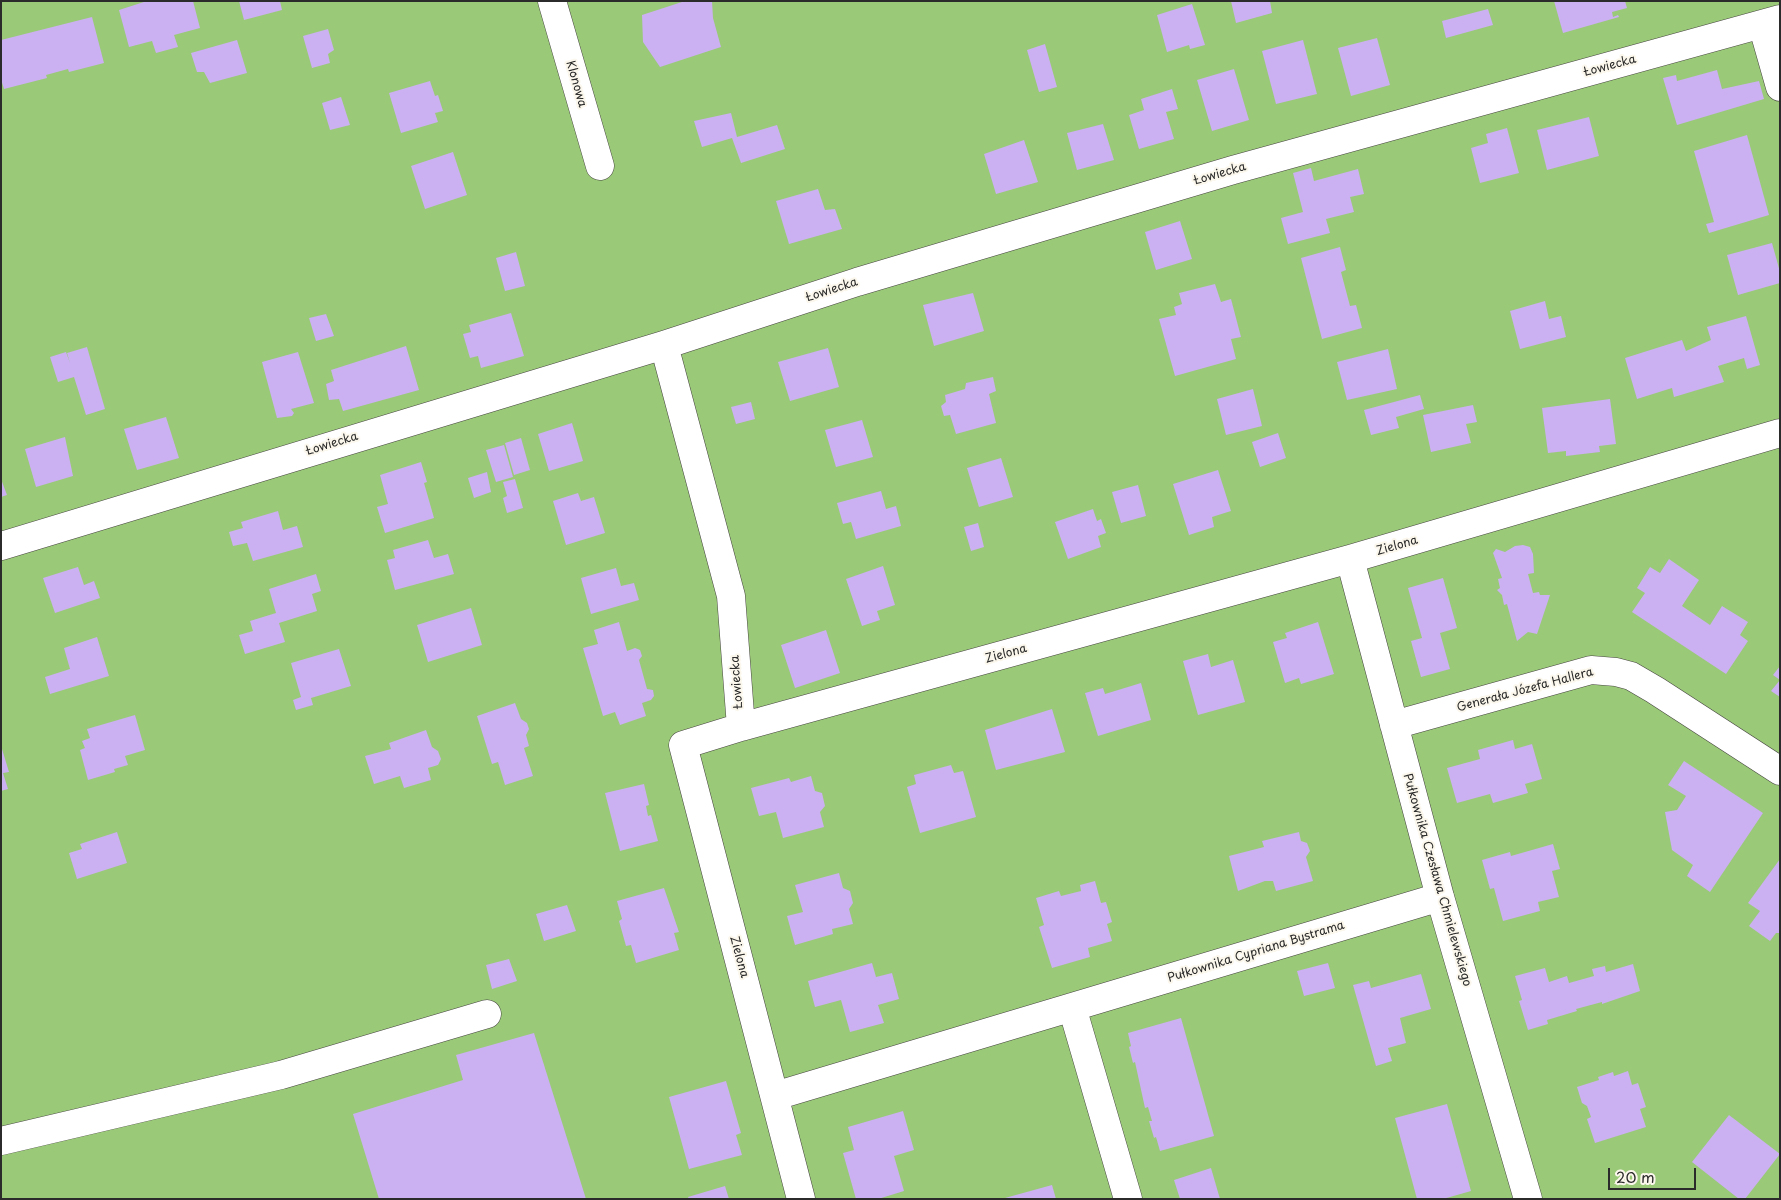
<!DOCTYPE html>
<meta charset="utf-8">
<style>
body{margin:0}
#map{position:relative;width:1781px;height:1200px;overflow:hidden;background:#e8e0bc;font-family:"Playpen Sans",sans-serif}
canvas{display:block}
.frame{position:absolute;inset:0;border:2px solid #2b2b2b;pointer-events:none}
.scale{position:absolute;left:1608px;top:1168px;width:88px;height:22px;box-sizing:border-box;border:2px solid #2b2b2b;border-top:0;padding-left:6px;font-size:15px;line-height:18px;white-space:nowrap;color:#2b2b2b;-webkit-text-stroke:4px #fbf7ec;paint-order:stroke}
</style>
<div id="map">
<canvas width="1781" height="1200"></canvas>
<div class="frame"></div>
<div class="scale">20 m</div>
</div>
<script>
const ctx = document.querySelector('canvas').getContext('2d');
ctx.lineJoin = 'round';
function fillPath(path, color) { ctx.fillStyle = color; ctx.fill(path, 'evenodd'); }
const shape = rows => new Path2D(rows.map(r => 'M' + r).join(''));
function trace(path, color, width, dash) { ctx.strokeStyle = color; ctx.lineWidth = width; ctx.lineCap = dash ? 'butt' : 'round'; ctx.setLineDash(dash || []); ctx.stroke(path); }
function write(font, color, halo, rows, align = 'center') {
  ctx.font = font + ' "Playpen Sans",sans-serif'; ctx.lineWidth = 4; ctx.setLineDash([]); ctx.textBaseline = 'middle'; ctx.strokeStyle = halo; ctx.fillStyle = color; for (const [text, x, y, turn = 0] of rows) {
    ctx.save(); ctx.translate(x, y); ctx.rotate((+turn || 0) * Math.PI / 180); ctx.textAlign = isNaN(turn) ? turn : align; if (halo) ctx.strokeText(text, 0, 0); ctx.fillText(text, 0, 0); ctx.restore();
  }
}
const green = shape([
 [1,1,1780,1,1780,1199,1,1199]
]);
const building = shape([
 [147,1,193,1,200,28,174,35,178,47,156,53,152,41,129,47,119,10],
 [239,1,280,1,282,10,244,20],
 [685,1,712,1,713,18,721,47,660,67,643,42,642,15],
 [1231,1,1270,1,1272,13,1236,23],
 [1554,1,1625,1,1627,8,1612,12,1613,17,1618,15,1619,17,1563,33],
 [1192,4,1205,45,1190,49,1189,45,1167,52,1157,15],
 [1488,9,1493,25,1446,38,1442,21],
 [92,17,104,63,69,72,68,69,46,75,47,78,4,89,1,79,1,40],
 [328,29,334,50,328,54,330,63,312,68,303,36],
 [1377,38,1390,85,1351,96,1338,48],
 [237,40,247,73,210,83,204,72,197,72,191,53],
 [1303,40,1317,94,1276,104,1262,51],
 [1045,44,1057,87,1039,92,1027,50],
 [1234,69,1249,120,1212,131,1197,80],
 [1717,70,1722,89,1759,81,1764,99,1677,125,1663,78,1676,75,1677,81],
 [430,81,435,96,438,95,443,111,435,113,438,122,401,133,389,93],
 [1172,89,1178,109,1166,112,1174,139,1139,149,1129,115,1144,110,1141,99],
 [341,97,350,125,330,130,322,103],
 [731,113,737,137,777,125,785,149,741,163,732,138,702,147,694,121],
 [1589,117,1599,156,1547,170,1537,130],
 [1103,124,1114,160,1077,170,1067,133],
 [1507,128,1519,173,1480,183,1471,148,1488,143,1486,134],
 [1747,135,1769,215,1709,233,1706,224,1714,222,1694,151],
 [1024,140,1038,182,996,194,984,154],
 [453,152,467,195,425,209,411,166],
 [1311,168,1314,181,1358,169,1364,194,1350,197,1354,212,1326,219,1330,233,1288,244,1281,218,1303,212,1293,173],
 [818,189,825,210,835,209,842,229,789,244,776,201],
 [1180,221,1192,259,1156,270,1145,232],
 [1772,243,1780,272,1780,283,1738,295,1727,255],
 [1340,247,1346,270,1341,272,1350,306,1356,305,1362,328,1322,339,1301,258],
 [516,252,525,286,505,291,496,258],
 [1215,284,1221,302,1231,299,1241,337,1231,339,1236,359,1175,376,1159,319,1176,315,1174,307,1182,304,1179,293],
 [973,293,984,331,934,346,923,305],
 [1545,301,1549,319,1561,316,1566,337,1520,349,1510,311],
 [511,313,524,356,481,368,478,356,470,358,463,334,471,332,469,325],
 [326,314,334,336,316,341,309,318],
 [1746,316,1760,365,1747,369,1744,358,1718,366,1724,382,1674,397,1672,388,1637,399,1625,358,1682,340,1686,351,1711,340,1707,327],
 [406,346,419,390,343,411,339,399,329,400,326,384,334,381,331,370],
 [87,347,105,409,86,415,74,377,58,382,50,357,66,352,70,363,67,353],
 [828,348,839,387,790,401,778,362],
 [1388,349,1397,389,1347,400,1337,362],
 [298,352,314,403,291,409,294,413,292,416,277,418,262,362],
 [993,377,996,391,989,394,996,423,956,434,950,415,944,416,941,406,946,402,945,395,965,389,966,383],
 [1253,389,1262,426,1226,435,1217,399],
 [1420,395,1424,409,1396,417,1399,428,1371,435,1364,410],
 [1610,399,1616,444,1599,446,1600,452,1566,456,1566,451,1548,453,1542,408],
 [751,402,755,419,736,424,731,407],
 [1473,405,1477,422,1466,424,1471,443,1431,452,1423,415],
 [166,417,179,458,137,470,124,429],
 [862,420,873,457,836,467,825,430],
 [572,423,583,461,549,471,538,434],
 [1278,433,1286,458,1260,467,1252,442],
 [65,437,73,476,36,487,25,449],
 [521,438,530,470,514,475,505,443],
 [504,445,513,477,496,482,486,450],
 [1001,458,1013,497,979,507,967,468],
 [421,462,427,482,424,483,434,518,385,533,377,507,388,504,380,475],
 [1218,470,1231,511,1212,517,1214,527,1189,535,1173,484],
 [487,472,491,492,474,498,468,478],
 [1,479,7,495,1,497],
 [515,479,523,508,507,513,503,498,507,496,503,482],
 [1138,485,1146,516,1121,523,1112,492],
 [881,491,886,509,896,506,901,526,856,539,851,522,843,524,837,503],
 [578,493,581,501,594,497,605,533,566,545,553,501],
 [1093,509,1097,521,1101,519,1106,533,1098,536,1101,547,1068,559,1055,522],
 [278,511,283,530,297,526,303,547,253,561,247,543,233,546,229,532,243,528,241,522],
 [978,523,984,547,971,551,964,527],
 [428,540,434,558,448,554,454,574,395,590,387,560,395,558,393,550],
 [1523,545,1530,547,1533,554,1534,573,1528,574,1533,593,1539,592,1540,595,1550,595,1537,634,1528,632,1517,641,1507,604,1504,605,1502,595,1497,590,1500,588,1498,579,1502,578,1493,553,1496,549,1505,552,1515,546],
 [1669,559,1699,580,1682,606,1710,625,1722,606,1748,622,1740,635,1748,641,1726,674,1632,612,1645,593,1637,588,1650,567,1660,573],
 [883,566,895,605,877,611,880,620,862,626,846,579],
 [78,567,84,585,94,581,100,598,55,613,43,578],
 [616,568,621,586,634,583,639,600,591,614,581,578],
 [316,574,321,591,312,594,317,611,279,623,285,642,245,654,239,635,253,631,250,621,276,613,269,589],
 [1443,578,1457,628,1440,633,1450,669,1421,677,1411,641,1422,638,1408,588],
 [471,608,482,645,428,662,417,625],
 [619,622,627,651,635,648,640,650,642,656,639,660,647,689,653,690,654,696,651,700,642,703,646,716,620,725,615,712,603,716,583,648,598,644,594,630],
 [1318,622,1334,674,1301,684,1299,678,1285,683,1273,642,1287,638,1285,633],
 [826,630,840,673,795,688,781,645],
 [97,637,109,676,50,694,45,677,70,669,64,648],
 [339,649,351,686,311,698,313,705,296,710,293,700,301,697,291,663],
 [1208,654,1211,667,1233,660,1245,702,1198,715,1183,661],
 [1780,666,1780,697,1771,691,1780,680,1773,675],
 [1141,683,1151,720,1098,736,1085,693,1103,688,1105,694],
 [515,703,521,719,527,723,529,729,526,735,529,746,524,748,533,776,505,785,498,762,492,764,477,716],
 [1052,709,1065,752,996,770,985,730],
 [135,715,145,750,125,756,128,765,114,769,115,772,88,780,80,750,85,748,82,741,90,738,87,729],
 [426,730,432,747,438,751,441,759,438,765,428,768,431,780,404,788,400,776,374,784,365,756,391,749,389,743],
 [1513,740,1515,749,1532,744,1542,779,1525,784,1528,793,1493,803,1490,794,1457,803,1447,768,1480,759,1478,750],
 [2,749,9,772,3,773,8,789,1,791],
 [1684,761,1763,813,1710,892,1687,876,1693,865,1672,850,1665,812,1677,810,1686,796,1668,785],
 [951,765,954,773,963,771,976,817,920,833,907,787,916,784,914,775],
 [811,776,815,791,822,793,825,806,820,812,824,827,783,838,776,812,759,816,751,788,789,778,791,782],
 [644,784,649,805,646,806,648,816,651,815,658,841,620,851,605,793],
 [117,832,127,863,77,879,69,853,82,849,80,844],
 [1299,832,1301,841,1307,843,1310,851,1306,857,1313,881,1276,891,1273,881,1265,881,1238,891,1229,856,1264,847,1262,841],
 [1553,844,1560,869,1552,871,1559,897,1538,902,1540,911,1503,921,1494,888,1490,889,1482,860,1510,852,1511,856],
 [1780,859,1780,933,1776,933,1770,941,1749,926,1760,911,1748,903],
 [839,873,843,888,850,891,853,903,849,909,853,924,832,929,833,934,795,945,787,916,803,912,795,885],
 [1095,881,1101,903,1106,902,1112,922,1107,924,1112,941,1088,948,1090,957,1052,968,1039,927,1044,925,1036,898,1059,891,1061,896,1081,891,1080,885],
 [664,888,679,932,674,933,679,950,636,963,631,945,626,946,619,921,622,919,617,901],
 [567,905,576,931,544,941,536,914],
 [509,959,517,981,492,989,486,965],
 [872,963,876,977,892,973,899,999,878,1005,884,1023,850,1032,841,1000,815,1007,808,981],
 [1328,963,1335,988,1304,996,1297,971],
 [1633,964,1640,991,1602,1004,1602,1002,1576,1009,1577,1011,1547,1020,1548,1024,1528,1030,1519,1001,1522,1000,1515,976,1545,968,1549,982,1567,976,1569,983,1594,976,1592,969,1605,966,1606,972],
 [1421,974,1431,1009,1400,1018,1406,1043,1388,1048,1392,1061,1376,1066,1353,985,1369,981,1371,988],
 [1181,1018,1214,1136,1160,1151,1156,1137,1154,1138,1149,1121,1152,1121,1148,1107,1145,1108,1135,1062,1133,1063,1129,1047,1131,1046,1128,1033],
 [534,1033,586,1199,379,1199,353,1114,463,1080,456,1055],
 [1628,1071,1632,1085,1638,1083,1646,1107,1640,1109,1646,1127,1595,1143,1587,1119,1591,1117,1587,1106,1582,1103,1577,1087,1599,1080,1598,1077,1613,1072,1614,1076],
 [726,1081,741,1133,736,1135,742,1155,689,1169,669,1097],
 [1447,1104,1471,1191,1443,1199,1417,1199,1395,1118],
 [903,1111,914,1150,894,1156,904,1191,878,1199,856,1199,843,1153,854,1150,848,1127],
 [1729,1115,1780,1154,1745,1199,1739,1199,1692,1162],
 [1211,1168,1220,1199,1180,1199,1174,1180],
 [1052,1185,1056,1199,1005,1199,1005,1198],
 [725,1186,729,1199,689,1199,688,1197]
]);
const minor = shape([
 [552,1,600,166],
 [1762,24,1780,87],
 [664,345,731,596,741,727],
 [1,546,664,345,857,282,1233,170,1780,19],
 [1350,559,1440,897,1528,1199],
 [1394,725,1591,670,1616,672,1631,676,1655,690,1780,771],
 [1072,1007,1128,1199],
 [775,1096,1440,897],
 [1,1141,281,1075,487,1014],
 [801,1199,683,745,741,727,1350,559,1780,433]
]);
const streetNames = [
 ["Łowiecka",1610,66,-15],
 ["Klonowa",576,84,74],
 ["Łowiecka",1220,174,-16],
 ["Łowiecka",832,290,-18],
 ["Łowiecka",332,444,-17],
 ["Zielona",1397,546,-16],
 ["Zielona",1006,654,-15],
 ["Łowiecka",737,682,-94],
 ["Generała Józefa Hallera",1525,690,-15],
 ["Pułkownika Czesława Chmielewskiego",1437,880,74],
 ["Pułkownika Cypriana Bystrama",1256,952,-17],
 ["Zielona",739,957,75]
];
fillPath(green, '#9ac978');
fillPath(building, '#cbb1f1');
trace(minor, '#474641', 29);
trace(minor, '#fff', 28);
write('12px', '#2b2b2b', '#fbf7ec', streetNames);
</script>
